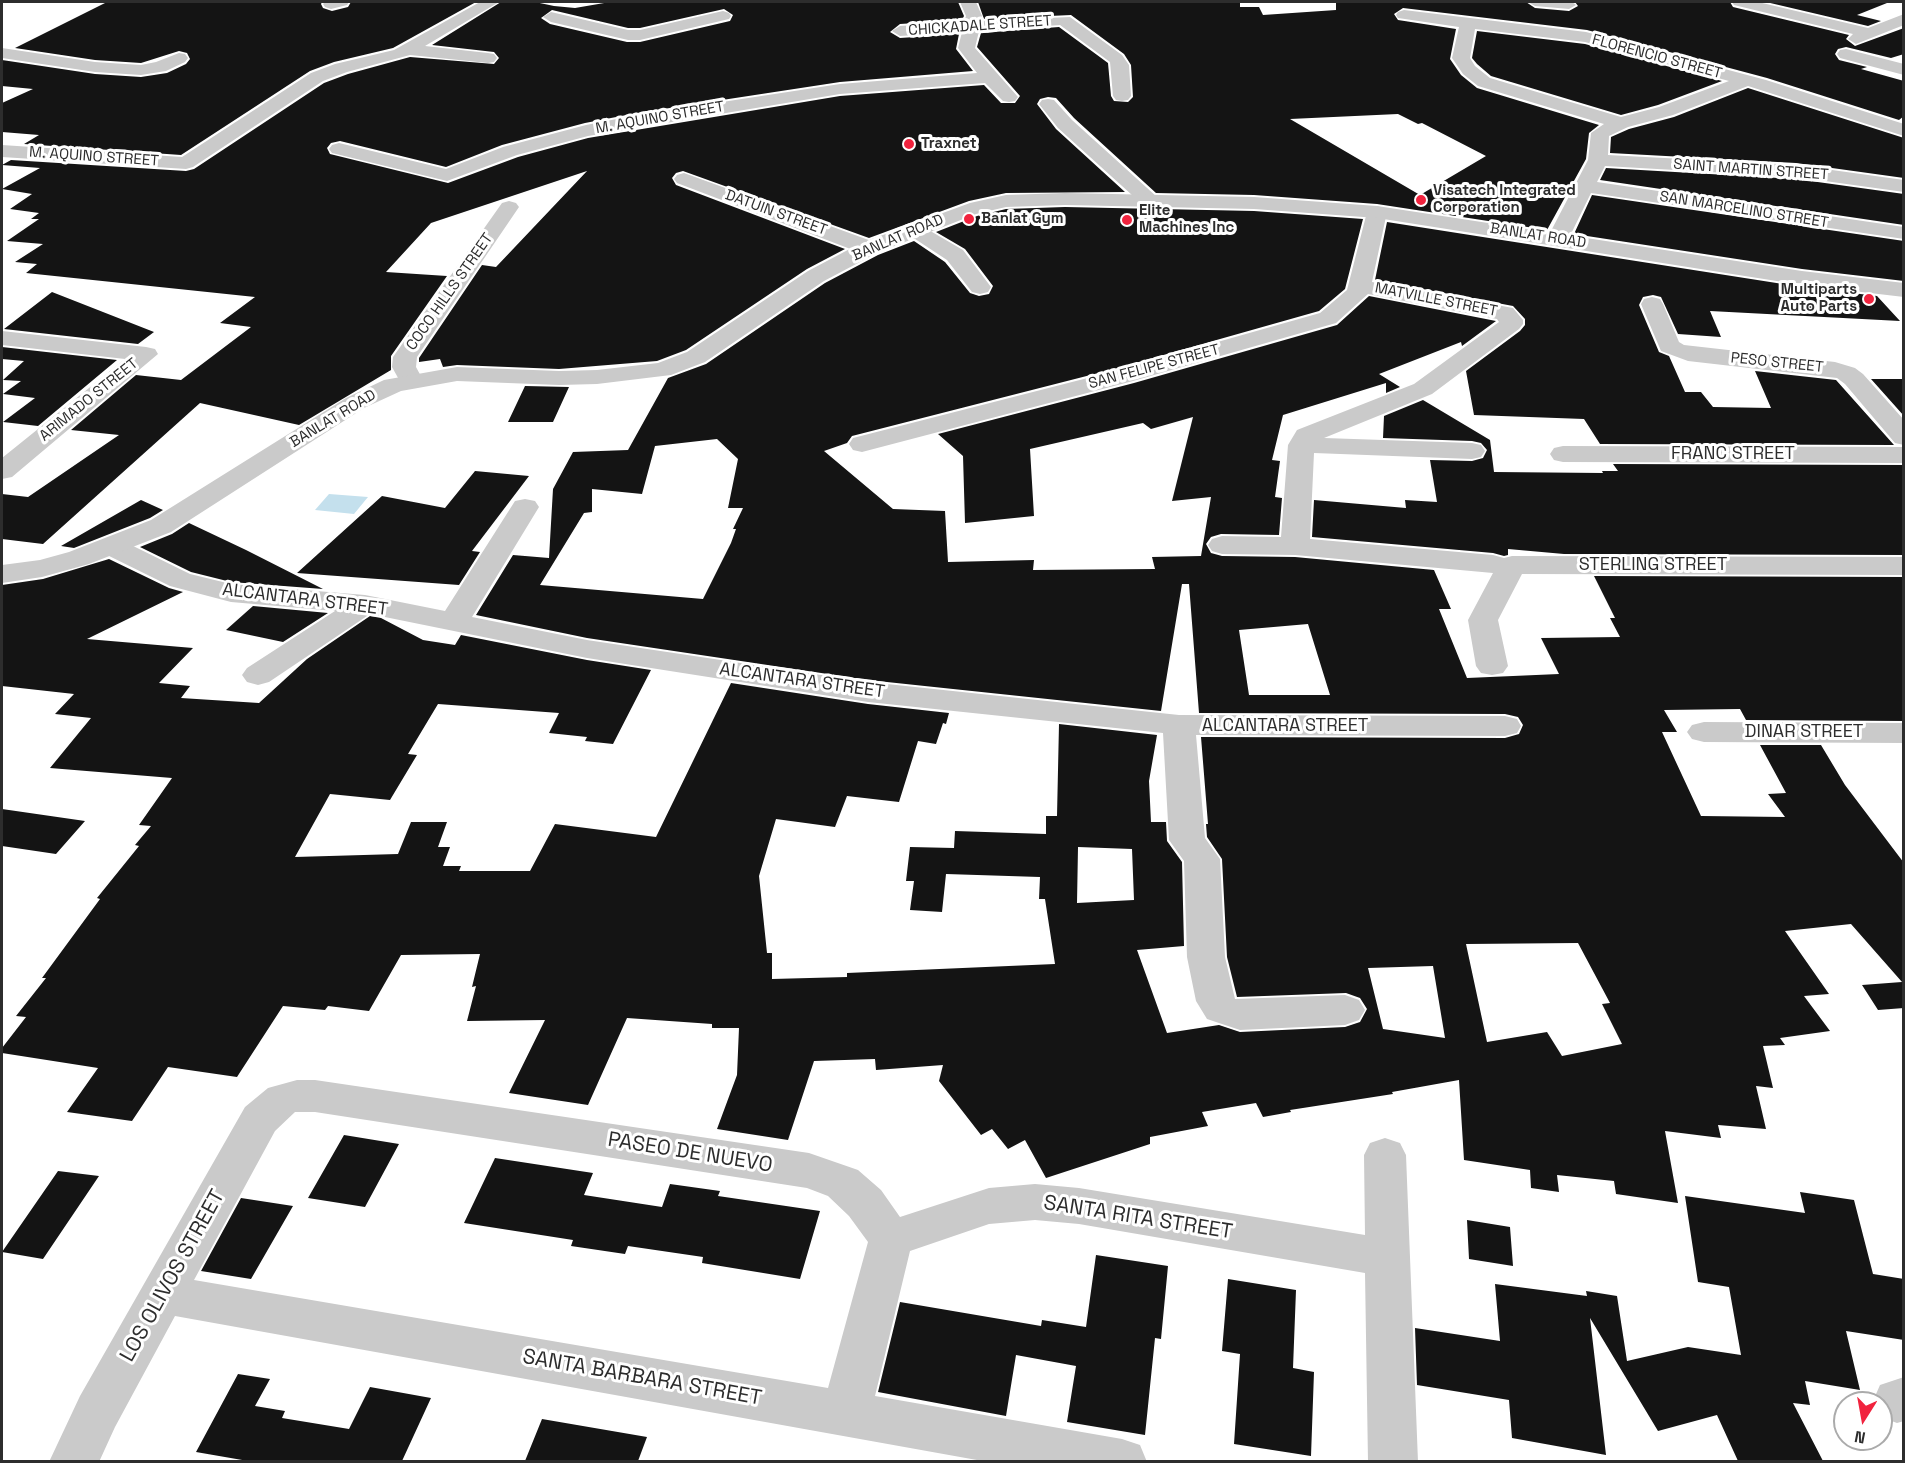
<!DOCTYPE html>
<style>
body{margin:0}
#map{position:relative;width:1905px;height:1463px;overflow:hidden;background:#fff;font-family:"Space Grotesk",sans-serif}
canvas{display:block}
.frame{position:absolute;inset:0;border:3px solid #2d2d2d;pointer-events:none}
.north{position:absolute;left:1833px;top:1391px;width:60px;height:60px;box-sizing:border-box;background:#fff;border:2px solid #ababab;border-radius:50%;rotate:191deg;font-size:16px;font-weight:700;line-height:24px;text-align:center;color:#2d2d2d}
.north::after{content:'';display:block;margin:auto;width:21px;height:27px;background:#f1233e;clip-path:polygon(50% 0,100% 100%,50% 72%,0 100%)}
</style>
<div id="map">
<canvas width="1905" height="1463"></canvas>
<div class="frame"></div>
<div class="north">N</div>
</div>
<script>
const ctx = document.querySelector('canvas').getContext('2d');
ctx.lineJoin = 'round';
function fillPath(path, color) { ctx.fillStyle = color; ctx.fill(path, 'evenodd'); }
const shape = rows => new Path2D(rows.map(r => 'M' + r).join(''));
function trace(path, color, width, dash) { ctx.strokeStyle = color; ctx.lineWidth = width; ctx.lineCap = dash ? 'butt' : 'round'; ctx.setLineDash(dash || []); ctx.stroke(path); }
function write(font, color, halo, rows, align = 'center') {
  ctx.font = font + ' "Space Grotesk",sans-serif'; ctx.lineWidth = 6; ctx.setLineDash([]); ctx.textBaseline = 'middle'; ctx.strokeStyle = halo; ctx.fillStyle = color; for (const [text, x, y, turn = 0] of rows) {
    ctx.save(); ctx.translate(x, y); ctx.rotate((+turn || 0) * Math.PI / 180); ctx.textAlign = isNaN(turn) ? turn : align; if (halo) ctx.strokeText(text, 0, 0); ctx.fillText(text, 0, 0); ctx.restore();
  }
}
const water = shape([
 [329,494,368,497,354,514,315,510]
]);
const building = shape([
 [107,2,322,2,321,4,323,8,332,11,348,7,351,2,476,2,393,48,334,62,310,71,181,155,24,144,39,135,2,132,2,103,33,89,2,86,2,60,95,74,141,77,167,73,186,64,190,59,187,53,179,51,141,63,95,60,15,48],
 [501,2,535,2,554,6,575,8,610,2,958,2,964,16,962,20,900,24,890,32,900,38,959,34,956,49,973,71,840,82,637,113,585,123,502,145,446,167,340,141,331,143,327,148,330,154,448,183,518,157,588,138,840,96,984,85,1001,103,1015,103,1020,96,977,47,981,33,1059,27,1108,63,1111,96,1114,101,1128,102,1133,97,1131,65,1124,54,1071,15,984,19,978,2,1240,2,1240,7,1259,7,1263,15,1336,10,1336,2,1526,2,1535,8,1569,11,1578,6,1575,2,1730,2,1733,7,1849,35,1846,39,1855,46,1904,28,1904,54,1891,58,1846,47,1838,49,1835,54,1839,60,1867,67,1861,69,1904,81,1904,116,1899,120,1767,78,1587,30,1403,8,1394,14,1398,20,1456,29,1450,59,1461,75,1477,88,1599,125,1589,133,1586,159,1547,230,1377,204,1254,195,1156,193,1074,118,1056,98,1048,97,1040,99,1037,104,1056,129,1125,192,1006,193,969,201,869,238,683,171,676,173,672,178,676,185,845,249,807,269,686,350,657,361,559,369,457,365,443,367,440,359,419,362,419,358,482,265,496,267,587,171,431,223,386,272,447,276,391,356,391,370,299,425,200,403,43,544,2,539,2,494,28,497,119,435,71,430,136,375,181,380,251,327,220,323,255,297,26,273,37,264,15,262,43,244,7,241,39,219,31,219,39,213,10,209,32,194,2,189,40,168,2,165,11,160,186,171,194,169,324,83,348,74,410,57,494,64,499,58,494,52,432,45],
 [724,9,733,15,730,21,640,42,627,42,550,24,541,18,552,10,628,28,640,28],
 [1398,114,1418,124,1422,123,1486,156,1420,195,1290,119],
 [1766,2,1887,2,1887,3,1857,15,1881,21,1868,26],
 [1477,31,1585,44,1722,81,1658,105,1621,115,1491,76,1477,64,1472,58],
 [1748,88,1904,138,1904,178,1796,163,1610,153,1611,137,1629,129,1674,117],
 [1606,168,1796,179,1904,194,1904,225,1600,180],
 [1592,195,1904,241,1904,281,1802,269,1574,234],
 [1065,207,1254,211,1363,219,1345,289,1319,311,1114,369,852,436,847,443,824,451,893,509,945,511,948,562,1034,560,1033,570,1155,569,1152,557,1201,556,1211,497,1172,501,1193,417,1151,429,1143,423,1030,449,1034,516,965,523,963,456,938,434,1134,383,1337,325,1369,296,1496,321,1462,346,1461,342,1379,374,1400,387,1386,393,1386,383,1283,415,1272,460,1280,461,1275,497,1282,498,1279,535,1221,534,1211,537,1206,544,1211,553,1222,556,1295,557,1434,570,1451,609,1439,609,1467,678,1559,674,1541,638,1620,637,1610,618,1615,618,1594,576,1904,577,1904,721,1746,720,1740,709,1664,710,1677,732,1662,732,1701,816,1785,817,1768,794,1786,793,1760,745,1821,745,1845,785,1904,863,1904,1008,1878,1010,1862,985,1902,982,1851,924,1785,931,1829,994,1804,996,1830,1031,1780,1038,1785,1045,1763,1046,1773,1088,1756,1086,1766,1129,1718,1125,1721,1138,1665,1131,1678,1203,1616,1194,1614,1181,1557,1175,1559,1192,1531,1188,1530,1170,1464,1160,1459,1080,1392,1092,1393,1094,1290,1110,1291,1112,1263,1117,1256,1103,1202,1112,1208,1126,1150,1137,1150,1144,1046,1178,1025,1140,1008,1149,992,1129,981,1135,939,1081,943,1065,876,1070,875,1059,814,1061,788,1140,717,1129,737,1075,739,1028,712,1028,712,1024,627,1018,588,1105,509,1093,545,1020,467,1021,476,986,472,987,480,954,401,955,369,1011,328,1006,325,1010,283,1006,237,1077,168,1067,132,1121,67,1112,98,1068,2,1053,2,1048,26,1017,16,1016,46,978,42,978,100,899,97,898,139,846,135,845,151,826,139,825,172,778,50,768,91,718,55,714,74,694,2,686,2,585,43,579,109,559,169,588,183,592,87,639,193,648,159,683,190,686,181,698,259,703,307,659,370,616,381,618,423,640,455,645,461,635,587,660,651,670,613,744,585,741,587,737,549,733,559,713,438,704,408,754,417,755,390,800,330,794,295,857,398,854,411,822,447,822,438,847,450,847,443,866,461,866,459,871,530,871,555,824,656,837,731,683,868,704,949,713,946,724,943,723,936,744,918,741,899,802,847,796,835,827,776,819,759,876,767,953,772,953,772,979,847,977,847,973,1055,964,1045,899,1039,899,1040,877,946,874,942,912,910,910,914,881,906,881,910,847,954,848,955,831,1046,834,1046,816,1057,816,1059,724,1157,735,1149,781,1151,822,1166,822,1167,841,1182,862,1184,946,1137,950,1167,1033,1219,1025,1240,1032,1345,1027,1360,1022,1367,1009,1360,998,1346,993,1237,997,1227,957,1222,859,1207,837,1206,824,1208,824,1201,737,1505,738,1519,734,1523,725,1518,717,1505,714,1199,713,1189,584,1182,584,1161,711,868,680,587,638,476,615,513,555,549,558,553,489,573,452,628,450,668,378,706,364,825,283,878,255,914,241,945,262,970,293,979,296,989,294,993,286,965,249,936,232,977,216,1006,209],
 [717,439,738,459,728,508,743,508,733,529,736,529,731,543,703,599,540,585,584,513,592,512,592,489,642,494,655,446],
 [1308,624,1330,695,1249,695,1239,630],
 [1078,847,1132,849,1134,900,1077,903],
 [1578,943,1610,1003,1602,1004,1622,1044,1562,1056,1547,1032,1487,1042,1466,944],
 [1433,966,1445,1038,1383,1029,1368,968],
 [1387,222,1802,287,1877,296,1900,321,1710,311,1721,337,1678,334,1661,297,1653,295,1643,297,1639,305,1659,352,1669,356,1685,392,1701,392,1713,407,1771,408,1755,371,1836,380,1894,445,1600,444,1584,419,1474,415,1466,371,1520,331,1525,325,1525,319,1513,306,1375,280],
 [52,292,154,332,138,344,4,329],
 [2,347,117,360,38,426,3,422,35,398,3,394,21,381,3,380,24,361,2,359],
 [1871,379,1904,379,1904,416],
 [525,386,569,387,553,422,508,422],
 [1423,400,1490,440,1494,472,1603,473,1602,471,1618,471,1613,464,1904,465,1904,555,1564,554,1508,549,1508,555,1504,556,1493,553,1312,537,1314,500,1406,508,1405,500,1437,502,1430,460,1472,461,1483,458,1487,450,1481,443,1472,441,1383,438,1384,416],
 [475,471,529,476,472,551,480,552,459,585,297,573,382,496,445,508],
 [141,500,163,510,150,518,74,548,61,546],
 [189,523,246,550,323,589,231,582,191,572,140,547,172,534],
 [253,606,328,613,283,642,226,630],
 [2,809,85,821,56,854,2,846],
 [344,1135,399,1144,365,1207,308,1198],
 [495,1158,593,1173,584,1195,662,1207,670,1184,720,1191,718,1196,820,1211,800,1279,702,1263,703,1257,628,1246,625,1254,571,1246,573,1240,464,1223],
 [58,1171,99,1176,43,1259,2,1252],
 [1800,1192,1854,1200,1873,1274,1904,1279,1904,1340,1846,1331,1860,1390,1805,1381,1810,1405,1793,1403,1823,1461,1738,1461,1717,1415,1658,1431,1590,1318,1606,1455,1512,1438,1509,1400,1417,1385,1415,1328,1500,1341,1495,1284,1587,1296,1586,1291,1617,1296,1627,1361,1688,1347,1741,1355,1729,1287,1698,1282,1685,1196,1805,1213],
 [241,1198,293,1206,251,1279,201,1271],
 [1467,1220,1510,1227,1513,1266,1469,1259],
 [1096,1255,1168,1266,1161,1339,1155,1338,1145,1435,1067,1422,1076,1366,1016,1355,1006,1416,878,1392,900,1302,1041,1326,1042,1320,1086,1327],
 [1228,1279,1296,1290,1293,1368,1314,1372,1311,1456,1234,1444,1240,1354,1222,1351],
 [238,1374,270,1379,255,1406,285,1411,282,1418,349,1429,370,1387,431,1398,402,1461,248,1461,196,1452],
 [542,1419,647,1437,638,1461,525,1461]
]);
const pedestrian = shape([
 [1528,2,1572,2,1576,5,1569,9,1535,6,1528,2]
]);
const minor = shape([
 [325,2,349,2,347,5,331,9,325,7,323,4,325,2],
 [480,2,499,2,425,46,488,53,494,54,497,58,494,62,488,63,410,55,347,72,323,81,193,167,186,169,2,157,2,145,182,157,311,73,335,64,394,50,480,2],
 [960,2,976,2,982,16,981,21,1070,17,1122,55,1129,65,1131,96,1128,100,1122,101,1116,100,1113,96,1110,62,1060,25,979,31,975,48,1018,97,1015,101,1009,102,1003,101,985,83,840,94,588,136,517,155,447,181,332,153,329,149,332,145,339,143,446,169,503,147,586,125,637,115,840,84,977,73,958,48,962,32,900,36,892,31,900,26,964,22,966,16,960,2],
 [1732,2,1758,2,1868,28,1904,14,1904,25,1856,44,1848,39,1853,34,1734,5,1732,2],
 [1404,10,1586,32,1766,80,1904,124,1904,136,1748,86,1673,115,1628,127,1609,136,1608,155,1796,165,1904,180,1904,192,1796,177,1605,166,1597,182,1904,227,1904,239,1591,193,1569,238,1552,244,1544,243,1541,238,1552,229,1588,160,1591,133,1604,124,1478,86,1463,74,1452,58,1459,27,1398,18,1396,15,1398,12,1404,10],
 [1475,29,1585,42,1729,81,1659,107,1621,117,1490,78,1475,66,1470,58,1475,29],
 [723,11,729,13,731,16,729,19,640,40,628,40,551,22,543,17,551,12,628,30,640,30,723,11],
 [2,48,95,62,141,65,156,62,179,53,185,54,188,58,185,62,166,71,141,75,95,72,2,58,2,48],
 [1846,49,1904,64,1904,75,1840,58,1837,54,1840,50,1846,49],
 [1048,99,1054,100,1072,120,1157,197,1160,201,1157,205,1150,207,1143,205,1058,128,1039,104,1042,100,1048,99],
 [684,173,877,243,880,248,877,253,869,254,861,253,677,183,674,179,677,175,684,173],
 [509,201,516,203,519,207,417,357,416,367,423,380,420,385,411,387,402,385,392,367,393,357,502,203,509,201],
 [1377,206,1384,208,1387,212,1372,282,1513,308,1523,320,1523,324,1519,329,1432,394,1324,438,1472,443,1481,445,1485,451,1481,457,1472,459,1314,453,1310,539,1493,555,1504,558,1512,556,1904,557,1904,575,1522,574,1498,620,1508,666,1503,673,1492,675,1481,673,1476,666,1468,620,1493,573,1295,555,1222,554,1212,551,1208,545,1212,539,1222,536,1281,537,1288,445,1297,430,1414,384,1499,322,1497,319,1368,294,1336,323,1133,381,862,452,853,450,849,444,853,438,1115,371,1320,313,1347,290,1367,212,1370,208,1377,206],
 [913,223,920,225,963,250,991,287,988,292,980,294,972,292,947,260,906,233,902,229,906,225,913,223],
 [1652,297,1660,299,1663,304,1679,342,1684,345,1835,362,1855,368,1863,374,1904,420,1904,445,1895,443,1845,384,1837,378,1688,361,1661,351,1641,304,1644,299,1652,297],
 [2,331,146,347,155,349,158,354,12,477,2,479,2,458,125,359,2,345,2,331],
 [1563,446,1904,447,1904,463,1563,462,1554,460,1550,454,1554,448,1563,446],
 [525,499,535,501,539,507,472,617,587,640,868,682,1179,715,1505,716,1517,719,1521,726,1517,733,1505,736,1196,735,1205,838,1220,859,1225,957,1235,999,1345,995,1359,1000,1365,1010,1359,1020,1345,1025,1240,1030,1207,1019,1196,1001,1187,957,1184,861,1169,840,1163,733,868,702,587,658,370,614,269,682,258,685,247,682,242,675,247,668,335,611,231,602,170,586,103,553,99,547,103,541,113,538,123,541,190,574,231,584,365,595,445,611,515,501,525,499],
 [1704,722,1904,723,1904,743,1704,742,1692,739,1687,732,1692,725,1704,722],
 [297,1080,315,1080,809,1153,858,1170,881,1190,900,1217,989,1188,1035,1184,1079,1188,1365,1235,1364,1155,1370,1143,1385,1138,1400,1143,1406,1155,1418,1462,1368,1462,1365,1273,1079,1224,1035,1220,989,1224,910,1251,875,1396,1122,1439,1140,1445,1147,1462,988,1462,175,1316,115,1427,99,1462,49,1462,80,1396,245,1107,268,1088,297,1080],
 [295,1112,315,1112,807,1188,828,1196,849,1216,868,1242,828,1388,194,1280,275,1131,295,1112],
 [1904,1377,1904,1421,1897,1423,1881,1417,1881,1403,1873,1401,1880,1385,1904,1377]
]);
const tertiary = shape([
 [1065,193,1254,197,1377,206,1802,271,1904,283,1904,297,1802,285,1377,218,1254,209,1065,205,1006,207,976,214,877,253,824,281,705,362,671,375,597,384,559,385,457,381,401,391,364,408,171,532,89,564,42,577,2,583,2,565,40,560,69,552,151,520,346,398,384,380,457,367,559,371,597,370,658,363,687,352,808,271,861,243,970,203,1006,195,1065,193]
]);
const markers = [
 [909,144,6,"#f1233e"],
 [1421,200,6,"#f1233e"],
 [969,219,6,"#f1233e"],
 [1127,220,6,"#f1233e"],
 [1869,299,6,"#f1233e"]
];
const farStreetnames = [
 ["CHICKADALE STREET",980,26,-4],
 ["FLORENCIO STREET",1657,57,15],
 ["M. AQUINO STREET",660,118,-10],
 ["M. AQUINO STREET",94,157,4],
 ["SAINT MARTIN STREET",1751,170,4],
 ["SAN MARCELINO STREET",1744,210,9],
 ["DATUIN STREET",776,213,20],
 ["BANLAT ROAD",1538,236,9],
 ["BANLAT ROAD",898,238,-23],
 ["COCO HILLS STREET",450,292,-55],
 ["MATVILLE STREET",1436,300,11],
 ["PESO STREET",1777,363,6],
 ["SAN FELIPE STREET",1154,367,-15],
 ["ARIMADO STREET",89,400,-39],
 ["BANLAT ROAD",333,419,-31]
];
const farPoinames = [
 ["Traxnet",921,144],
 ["Visatech Integrated",1433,191],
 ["Corporation",1433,208],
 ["Elite",1139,211],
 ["Machines Inc",1139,228],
 ["Banlat Gym",981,219],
 ["Multiparts",1857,290,"right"],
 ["Auto Parts",1857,307,"right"]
];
const streetNames = [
 ["FRANC STREET",1733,454],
 ["STERLING STREET",1653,565],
 ["ALCANTARA STREET",305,600,7],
 ["ALCANTARA STREET",802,681,8],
 ["ALCANTARA STREET",1285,726],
 ["DINAR STREET",1804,732]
];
const nearStreetnames = [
 ["PASEO DE NUEVO",690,1153,9],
 ["SANTA RITA STREET",1138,1218,9],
 ["LOS OLIVOS STREET",173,1276,-61],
 ["SANTA BARBARA STREET",642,1378,10]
];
fillPath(water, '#c4e0ed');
fillPath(building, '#141414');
fillPath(pedestrian, '#cacaca');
fillPath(minor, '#cacaca');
fillPath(tertiary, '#cacaca');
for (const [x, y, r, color] of markers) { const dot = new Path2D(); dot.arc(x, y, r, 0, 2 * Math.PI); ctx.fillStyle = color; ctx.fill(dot); trace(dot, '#fff', 2); }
write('15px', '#2d2d2d', '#fff', farStreetnames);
write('bold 15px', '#2d2d2d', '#fff', farPoinames, 'left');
write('18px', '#2d2d2d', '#fff', streetNames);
write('21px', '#2d2d2d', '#fff', nearStreetnames);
</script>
